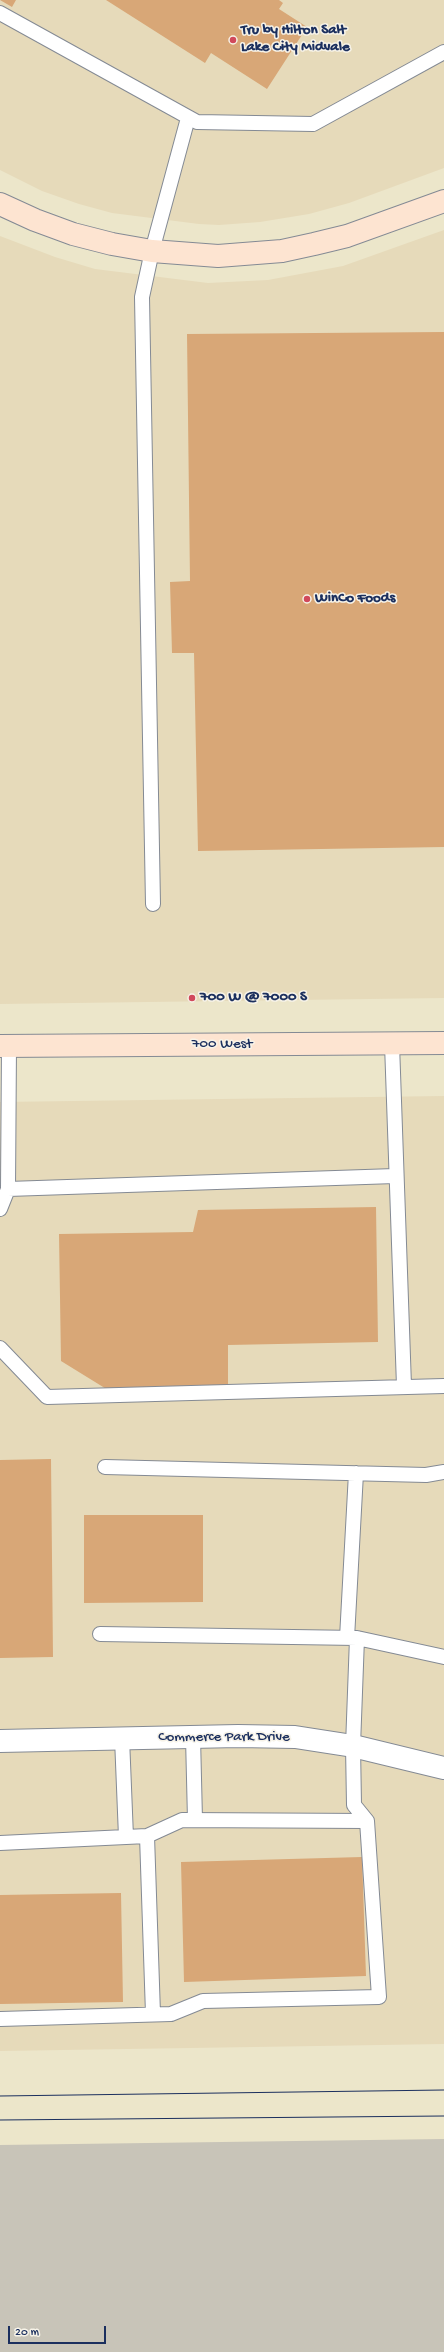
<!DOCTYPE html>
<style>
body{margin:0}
#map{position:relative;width:444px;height:2352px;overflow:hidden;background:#ece6ca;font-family:"Gochi Hand",sans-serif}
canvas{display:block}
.scale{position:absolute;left:8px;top:2326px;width:98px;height:18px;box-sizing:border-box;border:2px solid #1b2f5e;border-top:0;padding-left:5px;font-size:12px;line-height:14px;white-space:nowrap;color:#1b2f5e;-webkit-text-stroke:3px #f7f3e8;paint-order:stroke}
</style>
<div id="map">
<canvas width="444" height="2352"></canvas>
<div class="scale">20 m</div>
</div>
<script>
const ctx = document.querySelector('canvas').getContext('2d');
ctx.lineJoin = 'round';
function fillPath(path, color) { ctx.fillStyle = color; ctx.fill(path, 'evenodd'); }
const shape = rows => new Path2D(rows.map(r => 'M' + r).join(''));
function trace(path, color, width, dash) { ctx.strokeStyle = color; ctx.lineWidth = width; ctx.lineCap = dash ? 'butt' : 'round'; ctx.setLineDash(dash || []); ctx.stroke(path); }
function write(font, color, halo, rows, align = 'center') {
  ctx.font = font + ' "Gochi Hand",sans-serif'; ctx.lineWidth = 3; ctx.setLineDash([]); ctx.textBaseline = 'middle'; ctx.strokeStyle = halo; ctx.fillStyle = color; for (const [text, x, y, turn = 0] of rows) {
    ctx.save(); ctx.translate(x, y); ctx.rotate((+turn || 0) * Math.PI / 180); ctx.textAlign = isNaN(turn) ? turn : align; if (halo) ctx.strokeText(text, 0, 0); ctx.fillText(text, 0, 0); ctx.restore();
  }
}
const built = shape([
 [0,0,444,0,444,168,349,203,309,214,260,222,219,225,199,224,112,213,79,204,42,191,0,170],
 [444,230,444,998,0,1004,0,236,55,257,95,269,208,283,268,280,343,266],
 [444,1096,444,2044,0,2051,0,1102]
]);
const industrial = shape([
 [444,2139,444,2352,0,2352,0,2145]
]);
const building = shape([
 [0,0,16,0,12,7],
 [106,0,279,0,283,3,279,9,307,27,267,89,211,53,205,63],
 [444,332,444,847,198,851,194,653,172,653,170,582,190,581,187,334],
 [376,1207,378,1342,228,1345,228,1387,108,1390,61,1361,59,1234,193,1232,198,1210],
 [51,1459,53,1657,0,1658,0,1460],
 [84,1515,203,1515,203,1602,84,1603],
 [362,1857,366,1976,184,1982,181,1862],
 [121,1893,123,2002,0,2004,0,1895]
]);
const lane = shape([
 [0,13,197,122,313,124,444,52],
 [153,904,142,297,152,251,188,118],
 [392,1044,404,1386],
 [9,1046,8,1189,395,1176],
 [0,1209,8,1189],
 [0,1348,47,1397,444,1386],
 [105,1467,426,1475,444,1472],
 [347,1638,356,1473],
 [357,1638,444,1657],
 [193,1737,195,1820],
 [122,1738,126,1837],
 [147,1836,153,2014],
 [0,1843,147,1836,182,1820,367,1821],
 [0,2019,171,2014,203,2001,379,1997,367,1821,354,1805,353,1746,357,1638,100,1634]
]);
const street = shape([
 [0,1741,238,1736,295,1737,353,1746,444,1768]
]);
const secondary = shape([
 [0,204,35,220,73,234,112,244,152,251,218,256,282,251,314,244,347,236,444,201],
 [0,1046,444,1043]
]);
const tram = shape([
 [0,2096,444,2090],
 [0,2120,444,2116]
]);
const markers = [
 [233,40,4,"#d1495b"],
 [307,599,4,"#d1495b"],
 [192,998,4,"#d1495b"]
];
const poiNames = [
 ["Tru by Hilton Salt",241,31],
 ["Lake City Midvale",241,48],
 ["WinCo Foods",315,599],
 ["700 W @ 7000 S",200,998]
];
const streetNames = [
 ["700 West",222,1045],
 ["Commerce Park Drive",224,1738]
];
fillPath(built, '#e6daba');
fillPath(industrial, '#c8c4b8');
fillPath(building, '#d8a777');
trace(lane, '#848a94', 16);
trace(street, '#848a94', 24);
trace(secondary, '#848a94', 24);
trace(lane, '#fff', 14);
trace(street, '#fff', 22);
trace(secondary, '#fde4d1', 22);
trace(tram, '#1b2f5e', 1);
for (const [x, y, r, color] of markers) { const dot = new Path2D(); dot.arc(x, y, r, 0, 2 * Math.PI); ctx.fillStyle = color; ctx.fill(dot); trace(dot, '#f7f3e8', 1.5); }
write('bold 15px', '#1b2f5e', '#f7f3e8', poiNames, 'left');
write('15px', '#1b2f5e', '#f7f3e8', streetNames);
</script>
